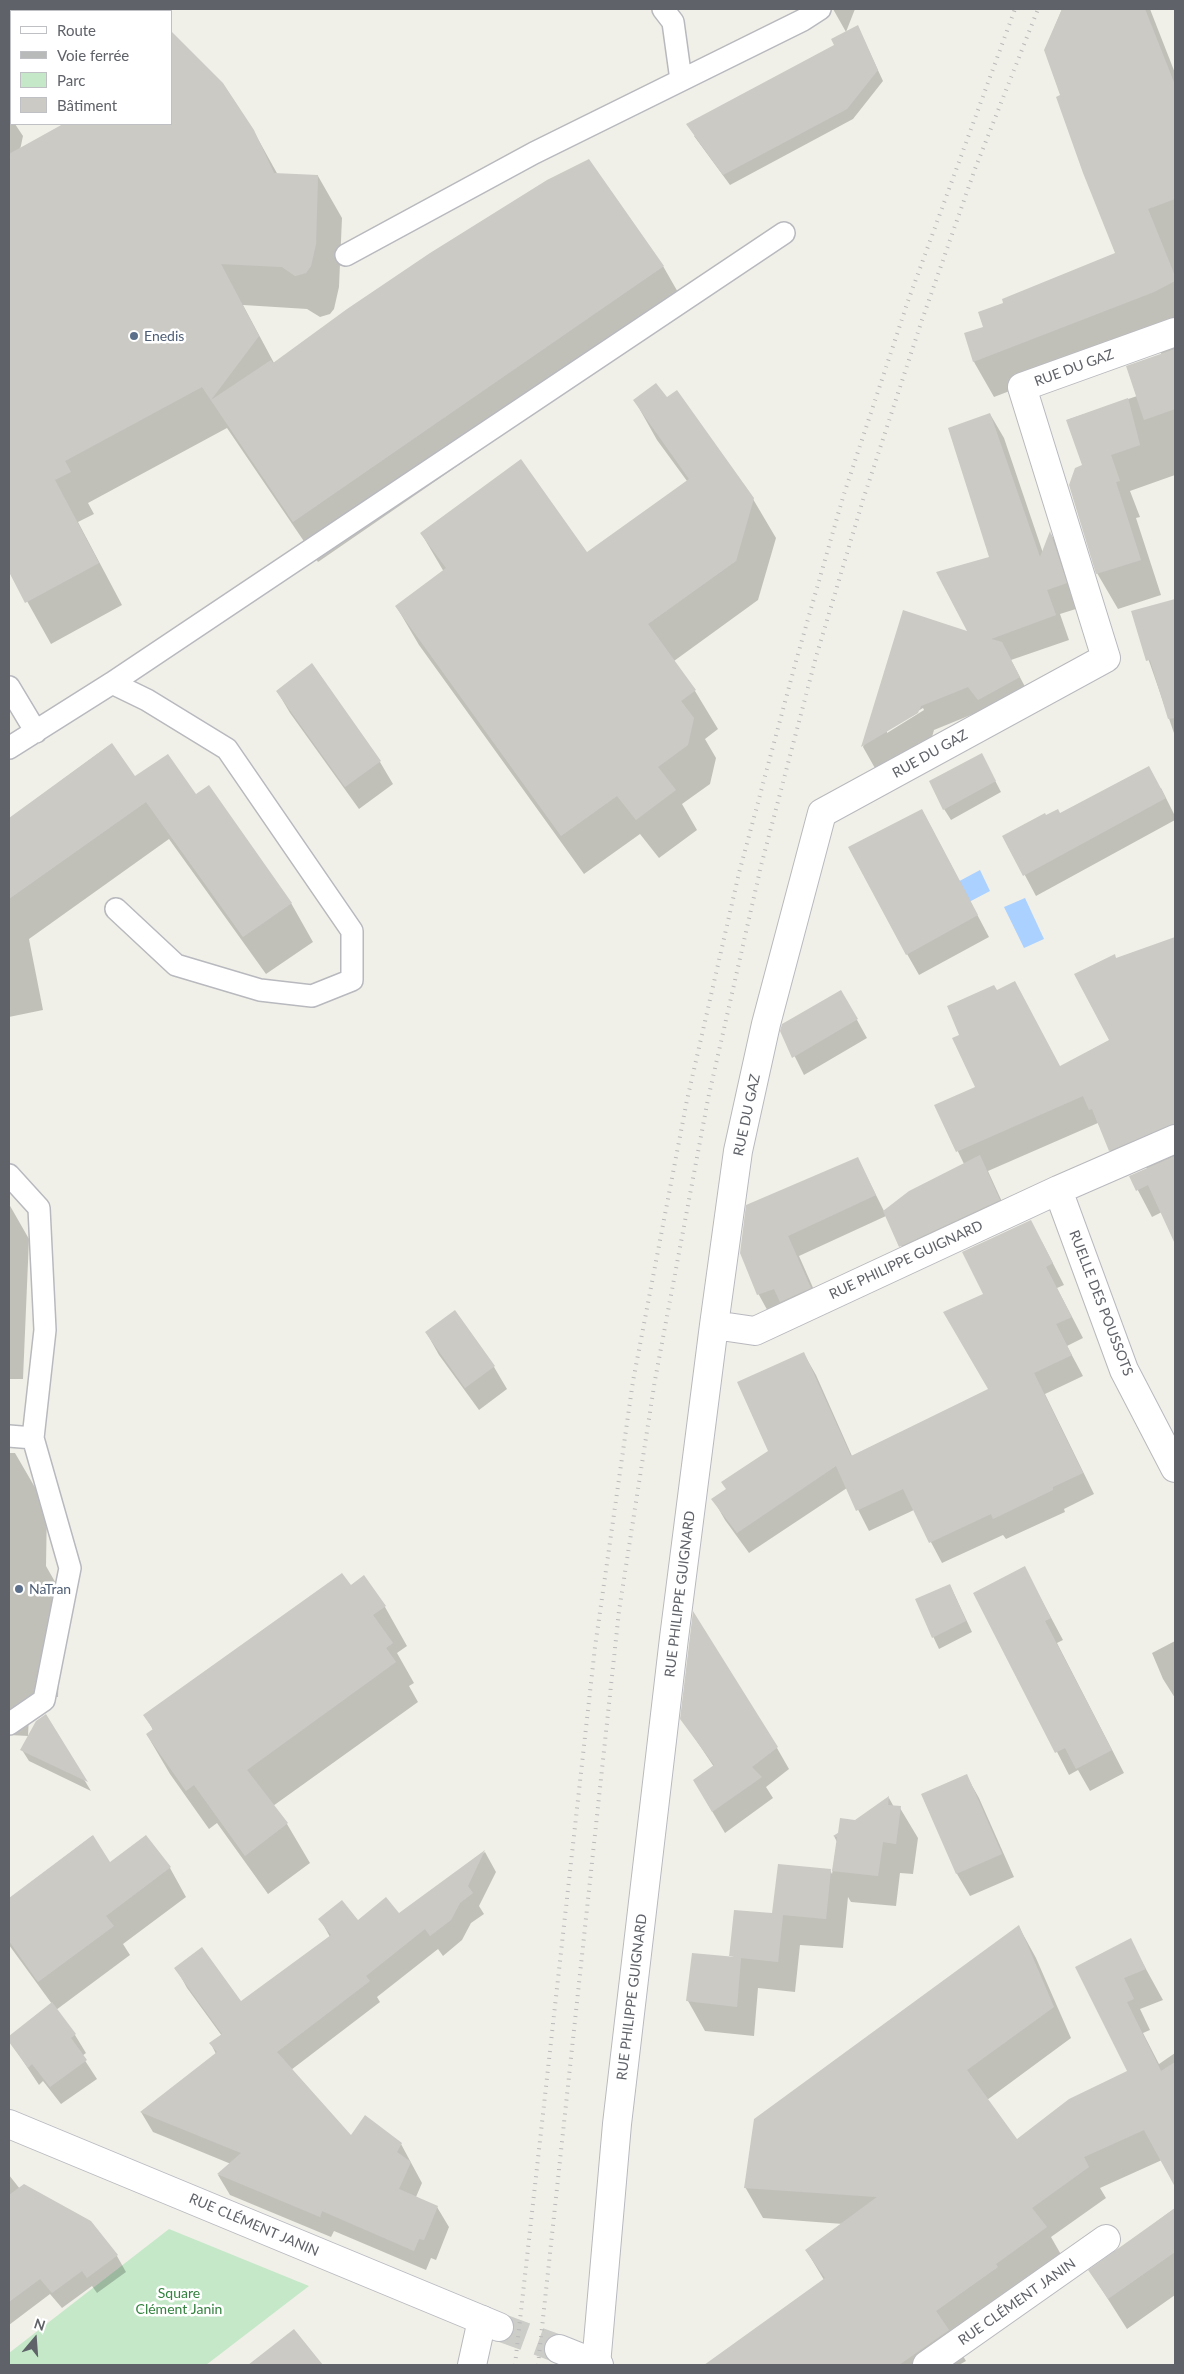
<!DOCTYPE html>
<meta charset="utf-8">
<style>
body{margin:0}
#map{position:relative;width:1184px;height:2374px;overflow:hidden;background:#f1f0e8;font-family:Lato,sans-serif}
canvas{display:block}
.frame{position:absolute;inset:0;border:10px solid #5f6268;pointer-events:none}
.legend{position:absolute;left:10px;top:10px;width:162px;height:115px;box-sizing:border-box;background:#fff;border:1px solid #bfc0c3;margin:0;padding:6px 9px;list-style:none;font-size:15px;color:#5f6268}
.legend li{display:flex;align-items:center;gap:10px;height:25px}
.legend b{width:25px;border:1px solid #bfc0c3}
.north{position:absolute;left:10px;top:2314px;width:50px;height:50px;-webkit-text-stroke:4px #fff;paint-order:stroke;rotate:18deg;font-size:14px;font-weight:700;line-height:20px;text-align:center;color:#5f6268}
.north::after{content:'';display:block;margin:auto;width:18px;height:22px;background:#5f6268;clip-path:polygon(50% 0,100% 100%,50% 72%,0 100%)}
</style>
<div id="map">
<canvas width="1184" height="2374"></canvas>
<div class="frame"></div>
<ul class="legend">
<li><b style="height:6px;background:#fff"></b>Route</li>
<li><b style="height:6px;background:#b8b9b9"></b>Voie ferrée</li>
<li><b style="height:14px;background:#c4e8c8"></b>Parc</li>
<li><b style="height:14px;background:#cccac5"></b>Bâtiment</li>
</ul>
<div class="north">N</div>
</div>
<script>
const ctx = document.querySelector('canvas').getContext('2d');
ctx.lineJoin = 'round';
function fillPath(path, color) { ctx.fillStyle = color; ctx.fill(path, 'evenodd'); }
const shape = rows => new Path2D(rows.map(r => 'M' + r).join(''));
function trace(path, color, width, dash) { ctx.strokeStyle = color; ctx.lineWidth = width; ctx.lineCap = dash ? 'butt' : 'round'; ctx.setLineDash(dash || []); ctx.stroke(path); }
function write(font, color, halo, rows, align = 'center') {
  ctx.font = font + ' Lato,sans-serif'; ctx.lineWidth = 5; ctx.setLineDash([]); ctx.textBaseline = 'middle'; ctx.strokeStyle = halo; ctx.fillStyle = color; for (const [text, x, y, turn = 0] of rows) {
    ctx.save(); ctx.translate(x, y); ctx.rotate((+turn || 0) * Math.PI / 180); ctx.textAlign = isNaN(turn) ? turn : align; if (halo) ctx.strokeText(text, 0, 0); ctx.fillText(text, 0, 0); ctx.restore();
  }
}
const green = shape([
 [169,2229,309,2286,206,2365,9,2365,9,2353]
]);
const water = shape([
 [980,870,990,891,950,912,939,892],
 [1025,898,1044,939,1024,948,1004,907]
]);
const shadow = shape([
 [833,9,855,9,846,32],
 [1062,9,1150,9,1175,73,1175,475,1130,491,1140,517,1136,518,1161,595,1118,609,1097,573,1083,466,1067,420,1137,396,1162,355,1151,337,994,397,974,362,966,333,985,328,1005,304,1116,254,1045,50],
 [858,27,883,81,853,119,730,185,694,136,835,46],
 [9,112,11,124,15,124,23,136,20,150,67,124,171,124,253,130,278,175,318,176,342,218,339,287,334,309,330,314,320,317,307,309,243,305,274,363,663,266,687,308,318,562,227,428,88,503,94,514,78,522,122,605,51,644,9,569],
 [635,401,753,499,776,538,758,600,674,661,695,691,718,729,705,739,716,758,710,784,682,804,697,830,659,858,640,834,584,874,419,645,396,606,444,572,421,533,587,554,687,481,657,440],
 [990,414,1004,438,1043,553,1051,534,1064,557,1079,608,1060,614,1069,640,1011,660,1033,702,983,710,934,730,932,737,876,770,863,747,904,612,970,633,990,558],
 [923,708,924,710,887,733,887,730],
 [1175,600,1175,736,1132,612],
 [277,691,380,762,393,784,359,809,290,713],
 [111,744,135,778,196,795,291,903,313,942,266,974,169,839,29,939,43,1010,9,1017,9,819],
 [987,765,1001,792,951,820,944,809],
 [1161,788,1175,816,1175,820,1036,896,1004,836,1046,817],
 [922,810,989,937,919,975,907,954],
 [1175,939,1175,1132,1167,1118,1165,1120,1175,1137,1175,1241,1162,1212,1152,1217,1131,1177,1147,1169,1146,1167,1125,1177,1110,1150,1098,1123,988,1171,1009,1217,910,1263,886,1216,799,1256,822,1308,770,1315,759,1295,741,1253,858,1159,884,1211,964,1164,936,1106,1060,1067,1110,1040,1116,960],
 [841,991,867,1038,804,1075,782,1031],
 [9,1204,29,1239,23,1379,9,1379],
 [1042,1242,1064,1285,1057,1288,1083,1338,1067,1346,1083,1376,1045,1394,1094,1494,1064,1509,1065,1512,1006,1539,1003,1535,942,1563,914,1510,869,1531,847,1488,749,1553,725,1520,713,1499,727,1489,770,1451,804,1354,816,1375,852,1456,990,1389,985,1295],
 [455,1312,494,1367,507,1389,479,1410,439,1355,426,1332],
 [9,1453,15,1453,47,1508,46,1566,62,1594,58,1697,30,1696,28,1736,9,1735],
 [1024,1567,1063,1640,1057,1643,1124,1773,1090,1791,1078,1770,1069,1775,975,1594],
 [364,1577,385,1607,407,1646,397,1653,414,1683,409,1686,418,1702,273,1806,287,1824,310,1863,268,1894,217,1823,209,1829,170,1774,147,1735,153,1730,145,1715],
 [950,1585,972,1632,939,1649,916,1600],
 [1175,1641,1175,1698,1163,1679,1152,1653],
 [46,1716,91,1791,29,1761,22,1750],
 [682,1719,777,1748,789,1769,766,1787,773,1798,725,1833,706,1801,714,1767],
 [966,1775,979,1798,1014,1877,970,1896,957,1874,922,1795],
 [889,1798,894,1807,900,1808,918,1838,913,1874,900,1873,896,1906,851,1902,848,1897,843,1948,800,1945,795,1992,758,1988,754,2036,705,2031,688,2001,693,1955,732,1958,773,1915,830,1870,832,1874,837,1842,834,1836],
 [92,1836,110,1864,146,1837,170,1868,186,1897,123,1944,130,1955,56,2010,75,2035,86,2053,82,2056,97,2079,61,2104,43,2081,39,2085,9,2040,52,2004,9,1945,9,1899],
 [485,1852,496,1872,479,1906,484,1914,471,1923,462,1940,443,1956,438,1949,377,1997,380,2002,291,2070,351,2137,401,2144,422,2183,416,2197,437,2207,449,2227,436,2260,431,2258,426,2270,334,2231,331,2237,230,2195,218,2175,231,2164,153,2132,141,2112,216,2054,211,2044,222,2036,187,1988,176,1968,241,2002,330,1937,320,1919,358,1921,399,1915],
 [1019,1927,1036,1958,1071,2038,987,2100,1016,2141,1128,2072,1077,1968,1130,1940,1163,2000,1140,2009,1150,2030,1143,2033,1159,2064,1175,2053,1175,2183,1162,2160,1100,2188,1106,2198,1051,2237,1063,2258,954,2341,966,2361,959,2365,706,2365,824,2280,806,2250,843,2224,763,2218,745,2187],
 [9,2175,20,2189,90,2222,117,2256,126,2272,97,2293,92,2286,62,2308,50,2294,9,2325],
 [1175,2208,1175,2295,1127,2329,1090,2271],
 [294,2331,322,2365,252,2365,251,2364]
]);
const building = shape([
 [1062,9,1145,9,1175,85,1175,199,1148,209,1175,276,1175,281,1154,292,973,362,964,333,983,327,978,312,1003,303,1002,299,1115,253,1083,173,1056,97,1060,95,1044,50],
 [858,25,878,70,847,109,723,175,686,124,834,45,831,39],
 [171,31,223,83,254,130,274,173,318,175,316,244,311,266,306,273,295,276,282,267,221,264,259,336,211,400,271,360,273,363,347,309,430,253,547,180,589,159,664,266,293,522,202,387,65,461,71,472,55,480,99,563,25,603,9,572,9,154,63,124,171,124],
 [1175,349,1175,409,1144,420,1126,366],
 [656,383,667,397,677,390,754,498,736,561,648,624,696,690,681,701,694,718,688,745,658,767,676,790,636,820,617,796,561,836,395,606,446,568,420,533,521,459,587,552,689,479,633,400],
 [1128,398,1140,445,1111,455,1120,481,1116,482,1141,560,1096,574,1069,485,1075,468,1082,465,1066,420],
 [990,413,1040,557,1050,531,1067,583,1047,590,1056,615,991,639,1002,642,1020,677,978,700,968,687,921,706,918,713,861,747,903,610,967,631,936,572,989,557,948,428],
 [1175,599,1175,718,1168,719,1150,660,1146,661,1131,611],
 [312,663,381,761,345,787,276,691],
 [112,743,135,776,168,754,196,794,209,785,292,903,243,937,146,802,9,899,9,818],
 [982,753,996,781,943,810,929,781],
 [1149,766,1166,798,1023,876,1002,836,1045,813,1046,815,1058,809,1060,813],
 [922,809,978,915,906,955,848,847],
 [1175,937,1175,1124,1109,1151,1092,1109,1089,1110,1083,1096,956,1152,934,1105,975,1087,952,1038,959,1035,947,1006,994,985,997,990,1015,981,1060,1066,1109,1040,1074,974,1115,954,1116,958],
 [841,990,858,1019,792,1058,780,1031,782,1024],
 [980,1155,1000,1200,899,1247,883,1211,909,1191],
 [1175,1156,1175,1244,1148,1185,1136,1191,1129,1176],
 [858,1157,876,1195,788,1236,811,1288,780,1302,774,1289,757,1295,740,1253,746,1205],
 [1031,1220,1053,1263,1046,1267,1072,1317,1056,1324,1072,1355,1034,1373,1083,1473,1053,1487,1053,1490,993,1519,991,1514,929,1543,903,1489,856,1511,836,1466,737,1533,711,1499,726,1489,721,1482,768,1451,737,1382,804,1352,851,1456,988,1389,943,1312,983,1294,962,1252],
 [455,1310,495,1366,465,1388,425,1332],
 [1025,1566,1051,1618,1045,1621,1112,1750,1076,1769,1065,1748,1055,1753,973,1593],
 [342,1573,351,1585,364,1575,386,1606,373,1615,393,1643,386,1648,396,1662,247,1770,288,1823,245,1856,194,1785,186,1791,146,1734,153,1729,143,1715],
 [950,1584,966,1621,932,1638,915,1599],
 [693,1611,778,1747,752,1767,762,1777,712,1812,693,1780,714,1765,680,1719],
 [46,1714,88,1782,20,1750,36,1721],
 [967,1774,1002,1854,956,1874,921,1794],
 [889,1796,888,1805,901,1806,896,1844,883,1842,878,1876,832,1871,837,1837,833,1836,838,1833,840,1818,855,1820],
 [93,1835,110,1862,146,1835,171,1867,106,1916,114,1926,38,1982,9,1941,9,1898],
 [485,1850,468,1886,473,1893,460,1903,451,1920,430,1936,425,1929,366,1976,370,1981,277,2052,351,2135,365,2115,402,2143,397,2152,411,2162,399,2189,438,2206,424,2240,419,2239,414,2251,322,2211,320,2217,217,2174,241,2153,140,2112,217,2052,209,2043,222,2034,174,1968,202,1947,241,2001,331,1935,318,1919,342,1900,358,1920,386,1897,399,1913],
 [778,1864,831,1869,826,1919,783,1915,778,1962,741,1958,737,2007,686,2001,692,1953,736,1957,729,1957,734,1910,772,1913],
 [1019,1925,1054,2007,967,2070,1017,2139,1069,2099,1127,2071,1075,1967,1131,1938,1146,1969,1124,1978,1134,1999,1127,2002,1161,2071,1175,2062,1175,2187,1144,2130,1084,2157,1089,2167,1032,2208,1047,2227,996,2264,998,2267,936,2311,949,2330,899,2365,704,2365,825,2278,805,2250,877,2197,744,2188,754,2119],
 [52,2002,76,2034,71,2038,87,2060,50,2087,32,2064,28,2068,9,2042,9,2036],
 [24,2184,91,2221,118,2255,87,2278,82,2271,52,2293,40,2279,9,2302,9,2195],
 [1175,2208,1175,2252,1108,2299,1088,2270],
 [294,2329,323,2365,248,2365]
]);
const secondaryTunnel = shape([
 [499,2327,559,2349]
]);
const lane = shape([
 [663,9,673,22,681,80],
 [346,255,534,153,803,20,820,9],
 [112,683,147,700,227,749,352,931,352,980,312,996,260,990,176,965,116,909],
 [9,687,36,732],
 [9,748,112,683,784,233],
 [9,1175,39,1208,45,1330,33,1438,70,1568,44,1700,9,1724],
 [9,1436,33,1438]
]);
const street = shape([
 [1058,1190,1124,1370,1175,1468],
 [714,1325,738,1151,766,1024,822,813,1106,658,1022,387,1175,332],
 [472,2365,482,2320],
 [596,2365,617,2124,674,1638,714,1325,755,1331,1058,1190,1175,1139],
 [927,2365,1106,2239]
]);
const secondary = shape([
 [9,2124,499,2327],
 [559,2349,599,2365]
]);
const rail = shape([
 [515,2365,595,1647,633,1381,687,1100,739,873,796,661,843,497,908,301,1015,9],
 [538,2365,619,1611,655,1380,708,1099,761,866,816,657,863,500,922,320,975,169,1038,9]
]);
const markers = [
 [134,336,5,"#5c6f8a"],
 [19,1589,5,"#5c6f8a"]
];
const serviceNames = [
 ["Enedis",144,336],
 ["NaTran",29,1589]
];
const streetNames = [
 ["RUE DU GAZ",1074,368,-20],
 ["RUE DU GAZ",930,754,-29],
 ["RUE DU GAZ",747,1115,-78],
 ["RUE PHILIPPE GUIGNARD",906,1260,-25],
 ["RUELLE DES POUSSOTS",1101,1303,69],
 ["RUE PHILIPPE GUIGNARD",680,1594,-83],
 ["RUE PHILIPPE GUIGNARD",632,1997,-83],
 ["RUE CLÉMENT JANIN",254,2225,23],
 ["RUE CLÉMENT JANIN",1017,2302,-35]
];
const parkNames = [
 ["Square",179,2293],
 ["Clément Janin",179,2309]
];
fillPath(green, '#c4e8c8');
fillPath(water, '#aad1ff');
fillPath(shadow, '#0003');
fillPath(building, '#cccac5');
trace(secondaryTunnel, '#ccccc8', 28, [28, 14]);
trace(lane, '#b8b9be', 24);
trace(street, '#b8b9be', 30);
trace(secondary, '#b9bbc1', 30);
trace(lane, '#fff', 21);
trace(street, '#fff', 28);
trace(secondary, '#fff', 28);
trace(rail, '#b8b9b9', 4, [1, 6]);
for (const [x, y, r, color] of markers) { const dot = new Path2D(); dot.arc(x, y, r, 0, 2 * Math.PI); ctx.fillStyle = color; ctx.fill(dot); trace(dot, '#fff', 2); }
write('14px', '#4e5e75', '#fff', serviceNames, 'left');
write('14px', '#5f6268', '#fff', streetNames);
write('14px', '#33823f', '#fff', parkNames);
</script>
